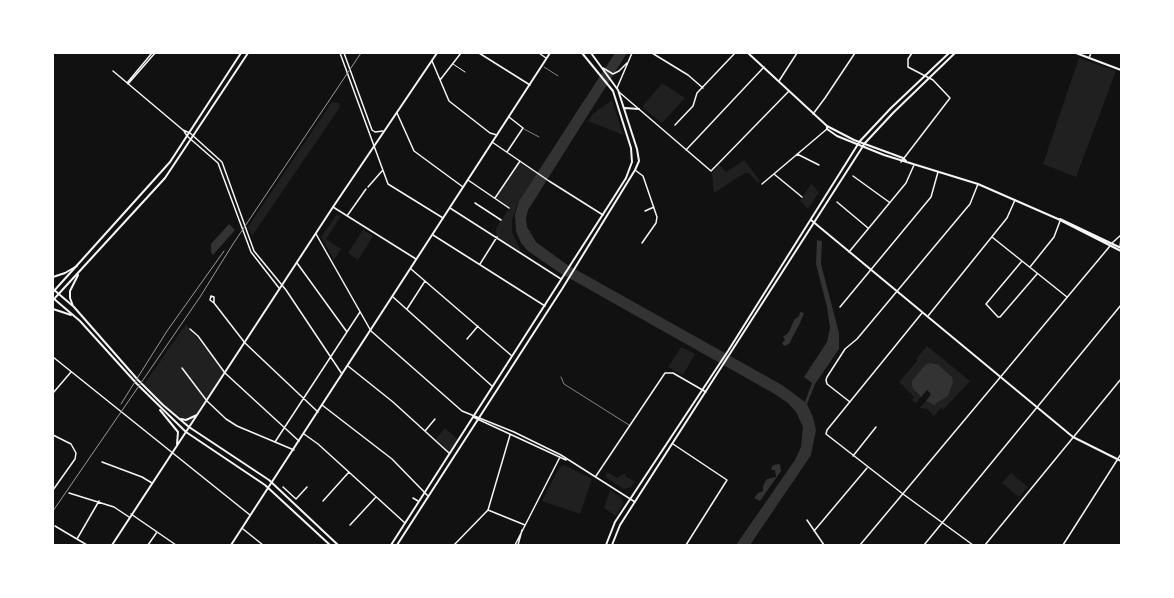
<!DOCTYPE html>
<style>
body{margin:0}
#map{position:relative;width:1174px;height:598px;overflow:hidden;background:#111;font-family:Spectral,serif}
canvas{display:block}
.frame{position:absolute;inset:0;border:54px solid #fff;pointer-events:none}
</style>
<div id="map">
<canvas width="1174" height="598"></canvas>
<div class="frame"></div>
</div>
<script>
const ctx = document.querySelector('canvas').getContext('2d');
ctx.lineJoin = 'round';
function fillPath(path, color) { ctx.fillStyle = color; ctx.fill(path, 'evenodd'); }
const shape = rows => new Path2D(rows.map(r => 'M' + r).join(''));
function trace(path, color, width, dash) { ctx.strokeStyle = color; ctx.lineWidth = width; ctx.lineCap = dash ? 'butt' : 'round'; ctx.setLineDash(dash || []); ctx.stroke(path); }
const green = shape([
 [1079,58,1116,71,1076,177,1043,164],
 [662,83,685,98,662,123,642,107],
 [612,100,623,135,588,121,593,114],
 [332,102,339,103,340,107,252,236,248,227],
 [744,160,760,181,758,183,749,173,745,173,714,193,712,173,719,165,726,172],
 [520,161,537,173,519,201,512,220,512,233,522,253,497,237,496,229,509,208,495,198],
 [811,184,819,192,808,209,800,201],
 [337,214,341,216,326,239,341,249,334,260,321,237],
 [363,230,373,236,358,260,348,253],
 [186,324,225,373,189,427,143,386],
 [927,346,970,381,943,410,941,408,934,416,927,409,920,408,926,401,931,404,936,404,948,396,949,393,950,375,936,363,926,364,915,392,921,397,916,403,912,400,914,397,899,382,918,360,916,359],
 [681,347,695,354,683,375,668,367],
 [445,428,458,440,449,453,435,440],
 [564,465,592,479,580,514,542,501,559,468],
 [607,472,617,478,625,473,625,476,635,482,631,487,624,489,605,477],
 [1011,473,1028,487,1019,497,1002,483],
 [610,490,620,497,623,501,622,506,616,516,604,508]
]);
const water = shape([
 [615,53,627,53,528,210,526,218,527,227,536,242,566,264,782,385,805,402,812,383,804,377,827,342,830,328,827,307,816,264,817,240,822,241,821,264,839,333,839,349,815,384,807,404,813,417,816,430,811,455,750,545,736,545,795,460,801,447,803,427,796,412,788,403,773,393,560,273,528,251,521,243,516,231,515,215,519,201],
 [229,224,235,230,213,255,211,252,211,244],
 [800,312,804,313,800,323,789,344,784,346,782,343,785,340,783,337,789,332,794,320,799,316],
 [930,363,938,364,944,370,952,377,953,382,948,396,934,405,926,401,931,394,927,390,921,397,913,389,912,385,912,381,926,364],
 [780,464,781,471,760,501,754,498,758,493,763,491,763,486,767,479,776,477,775,470,771,470,773,465]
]);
const service = shape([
 [544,67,558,76],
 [524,129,539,137],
 [561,377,564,384,629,425]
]);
const pedestrian = shape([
 [453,64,465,72]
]);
const minor = shape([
 [340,53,388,184,443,218],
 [344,53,372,130,375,132,383,131],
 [479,53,530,85],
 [539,53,546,58],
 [652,53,688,75,703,88],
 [1089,58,1091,53],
 [432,61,449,101,490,133,497,135],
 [603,68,613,74,619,71,627,63],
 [113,71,183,130,190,133,222,162,254,251,286,290,342,374],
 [440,80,461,53],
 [779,81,797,53],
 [127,83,152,53],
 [128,84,155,53],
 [617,88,632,53],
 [619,92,711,171,789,91],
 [397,113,414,151,463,187],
 [813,114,825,98,855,53],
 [675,125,693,106,697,93,735,53],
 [184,131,187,136,218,163,251,252,279,288],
 [492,142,549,181,603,215],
 [686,150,764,67],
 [507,152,523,128,509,117],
 [797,154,819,165],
 [901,162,950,98,933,80,908,67,908,59,912,53],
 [635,170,643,176,657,217,656,223,642,243],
 [774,174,802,197],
 [853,176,889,202],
 [468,180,509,208],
 [762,184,827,129],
 [368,187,382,171],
 [495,198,520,161],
 [837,202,868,228],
 [475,203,501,220],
 [333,207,416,259],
 [450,208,561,279],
 [645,211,654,207],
 [347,216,366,189],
 [316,234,371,331,462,411,514,432,561,455,635,502],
 [433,235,545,306],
 [992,237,1067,297],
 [1112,243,1121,235],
 [1120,247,1121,238],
 [849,252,906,183,914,165],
 [1022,261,986,304,998,317,1000,317,1037,274],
 [297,263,347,332],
 [480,264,497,237],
 [1030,267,1054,237,1060,221],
 [411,269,512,356],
 [393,297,492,386],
 [214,303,214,297,211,296,210,300,214,303,245,343,318,412],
 [840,307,931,197,938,172],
 [407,309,425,281],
 [922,313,827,430,826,434,903,494,973,545],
 [928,316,1007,218,1015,200],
 [190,329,198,336,225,373,299,441],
 [467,339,478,326],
 [53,357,250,515],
 [348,366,393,402,449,453],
 [182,368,207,401,226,419,237,426,294,450],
 [53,393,71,372],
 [850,402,827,384,826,380,827,377,845,349,857,339,970,204,978,184],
 [322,405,392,459,428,496],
 [473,417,566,460],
 [425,431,435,419],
 [304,434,318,444,405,523],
 [53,435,71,444,76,453,75,459,53,490],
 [275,442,360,312],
 [673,444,727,480,686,545],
 [853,456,876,427],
 [102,462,142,477,152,483],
 [596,476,665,373,673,373,706,392],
 [283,487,296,499,307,487],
 [69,493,114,507,129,517],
 [413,498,418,501],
 [323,501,349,472],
 [488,510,525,525],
 [131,514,176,545],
 [807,520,824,545],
 [350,525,376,497],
 [55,526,87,545],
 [243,529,263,545],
 [814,531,867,468],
 [77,539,99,501],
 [148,545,157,532],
 [454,545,488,510,510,435],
 [515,545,560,457],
 [518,545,522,530],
 [860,545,1110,246],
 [924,545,1121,305],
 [985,545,1121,379],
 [1063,545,1121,454]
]);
const tertiary = shape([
 [1076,53,1121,70],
 [860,141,891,108,949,53],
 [865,143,893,113,955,53],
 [811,220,1073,437,1121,461]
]);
const secondary = shape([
 [748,53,827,126,854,140,903,158,906,161],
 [827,126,827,129,837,136,884,155,978,184,1058,219,1121,251],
 [1060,219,1121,248],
 [53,292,170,162,241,53],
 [54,299,165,178,248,53],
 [606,545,615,522,728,351,860,141],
 [612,545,620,525,865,143]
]);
const primary = shape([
 [625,108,639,109],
 [53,277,65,273,77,266],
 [53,289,74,307,138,380,163,405,189,427,269,480,338,545],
 [53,298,80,321,137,384,186,432,265,485,330,545],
 [73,306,70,298,70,291,78,275],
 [53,309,71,315],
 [160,410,178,432,177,444],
 [181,419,186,420,197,415],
 [112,545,333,207,437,53],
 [231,545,550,53],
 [391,545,614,197,626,178,632,162,631,148,613,91,582,53],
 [397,545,562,289,635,170,639,161,637,149,618,90,591,53]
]);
const rail = shape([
 [121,404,167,331,224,251],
 [53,511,200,297,233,244,361,53]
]);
fillPath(green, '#202020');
fillPath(water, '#333');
trace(service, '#f5f5f5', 0.5);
trace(pedestrian, '#f5f5f5', 1);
trace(minor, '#f5f5f5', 1.5);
trace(tertiary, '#f5f5f5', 2);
trace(secondary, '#f5f5f5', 2);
trace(primary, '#f5f5f5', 2);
trace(rail, '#9a9a9a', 1);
</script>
